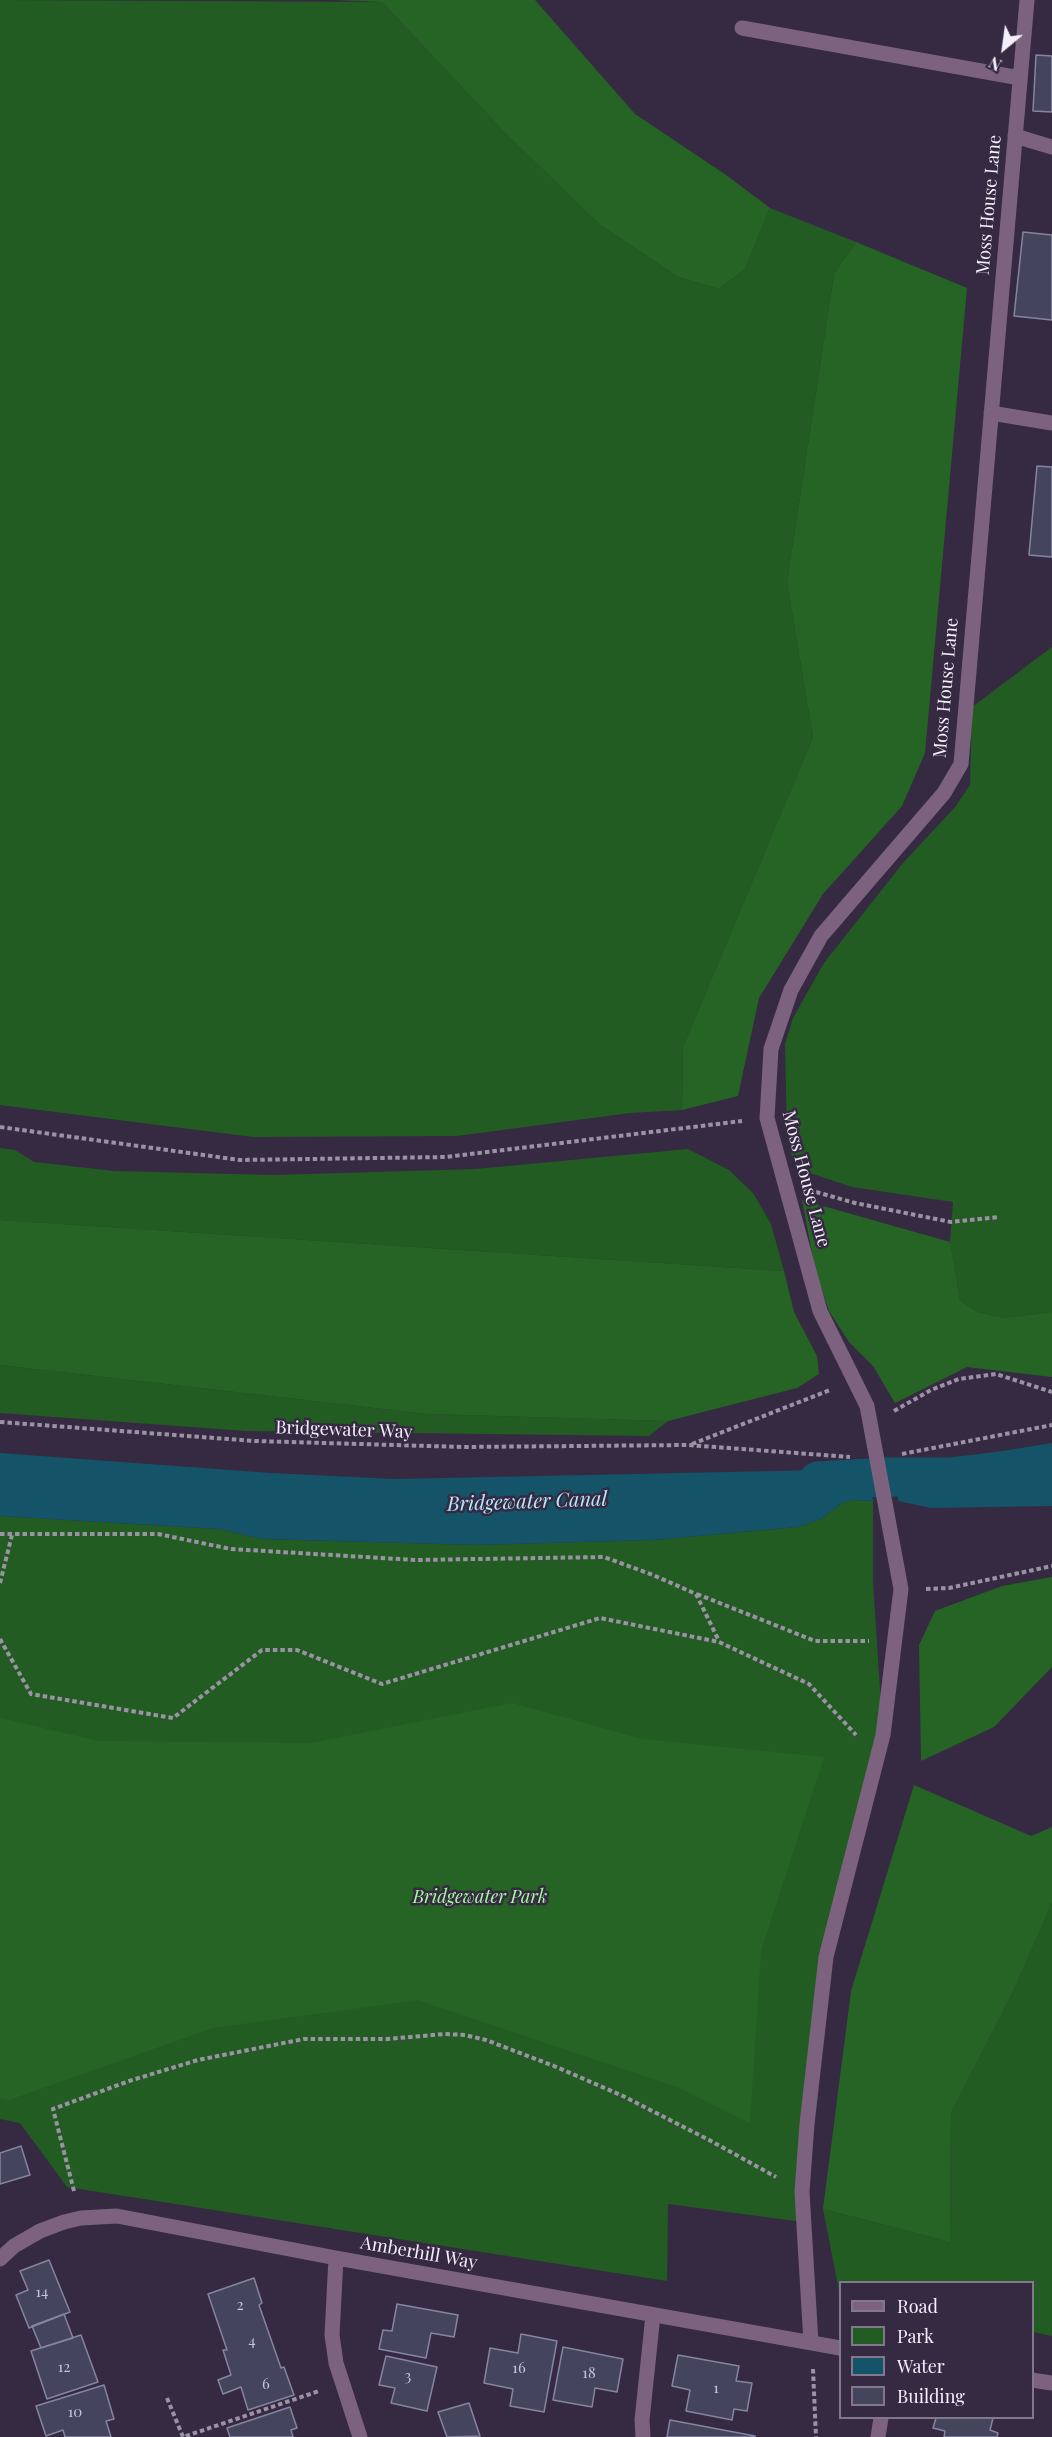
<!DOCTYPE html>
<style>
body{margin:0}
#map{position:relative;width:1052px;height:2437px;overflow:hidden;background:#352a41;font-family:"Playfair Display",serif}
canvas{display:block}
.legend{position:absolute;left:839px;top:2281px;width:195px;height:138px;box-sizing:border-box;background:#352a41;border:2px solid #82788c;margin:0;padding:8px 10px;list-style:none;font-size:18px;color:#f5eefd}
.legend li{display:flex;align-items:center;gap:12px;height:30px}
.legend b{width:30px;border:2px solid #82788c}
.north{position:absolute;left:974px;top:18px;width:60px;height:60px;-webkit-text-stroke:4px #352a41;paint-order:stroke;rotate:209deg;font-size:16px;font-weight:700;line-height:24px;text-align:center;color:#f5eefd}
.north::after{content:'';display:block;margin:auto;width:21px;height:27px;background:#f5eefd;clip-path:polygon(50% 0,100% 100%,50% 72%,0 100%)}
</style>
<div id="map">
<canvas width="1052" height="2437"></canvas>
<ul class="legend">
<li><b style="height:8px;background:#7c627e"></b>Road</li>
<li><b style="height:16px;background:#235c22"></b>Park</li>
<li><b style="height:16px;background:#145368"></b>Water</li>
<li><b style="height:16px;background:#44445d"></b>Building</li>
</ul>
<div class="north">N</div>
</div>
<script>
const ctx = document.querySelector('canvas').getContext('2d');
ctx.lineJoin = 'round';
function fillPath(path, color) { ctx.fillStyle = color; ctx.fill(path, 'evenodd'); }
const shape = rows => new Path2D(rows.map(r => 'M' + r).join(''));
function trace(path, color, width, dash) { ctx.strokeStyle = color; ctx.lineWidth = width; ctx.lineCap = dash ? 'butt' : 'round'; ctx.setLineDash(dash || []); ctx.stroke(path); }
function write(font, color, halo, rows, align = 'center') {
  ctx.font = font + ' "Playfair Display",serif'; ctx.lineWidth = 5; ctx.setLineDash([]); ctx.textBaseline = 'middle'; ctx.strokeStyle = halo; ctx.fillStyle = color; for (const [text, x, y, turn = 0] of rows) {
    ctx.save(); ctx.translate(x, y); ctx.rotate((+turn || 0) * Math.PI / 180); ctx.textAlign = isNaN(turn) ? turn : align; if (halo) ctx.strokeText(text, 0, 0); ctx.fillText(text, 0, 0); ctx.restore();
  }
}
const green = shape([
 [0,0,382,2,507,135,599,224,678,277,719,289,745,269,770,208,856,242,834,274,787,582,813,737,683,1047,682,1110,630,1113,457,1136,253,1137,0,1105],
 [1052,647,1052,1312,1004,1318,977,1312,960,1300,950,1242,953,1202,852,1187,795,1168,787,1138,785,1044,793,1018,824,963,903,863,955,807,970,785,972,707],
 [0,1148,15,1150,34,1162,114,1171,274,1175,476,1169,688,1149,729,1170,753,1193,771,1224,784,1271,0,1220],
 [0,1365,427,1414,668,1421,649,1436,246,1431,0,1413],
 [854,1500,873,1501,873,1583,883,1735,826,1957,803,2222,668,2204,667,2281,67,2187,20,2123,0,2119,0,1516,219,1529,262,1539,476,1545,654,1540,798,1527,821,1519,842,1503],
 [1052,1903,1052,2336,1033,2332,1032,2282,840,2282,839,2291,823,2209,950,2242,951,2113,1014,1990]
]);
const forest = shape([
 [337,0,535,0,635,114,726,175,770,208,745,269,719,289,678,277,599,224,507,135,382,2],
 [856,242,967,288,925,753,902,806,823,894,759,998,738,1096,682,1110,683,1047,813,737,787,582,834,274],
 [802,1200,950,1242,960,1300,977,1312,1004,1318,1052,1312,1052,1377,967,1367,895,1403,873,1366,849,1342,829,1311,815,1269],
 [0,1220,784,1271,794,1312,817,1356,819,1374,797,1388,668,1421,427,1414,0,1365],
 [1052,1577,1052,1667,994,1727,921,1761,919,1645,935,1611,1002,1586],
 [512,1703,642,1739,824,1757,761,1951,750,2123,680,2088,418,2000,213,2028,9,2100,0,2098,0,1718,99,1741,311,1743],
 [914,1785,1031,1836,1052,1827,1052,1903,1014,1990,951,2113,950,2242,823,2209,851,1991]
]);
const water = shape([
 [1052,1443,1052,1506,931,1508,898,1501,896,1468],
 [0,1453,271,1473,395,1479,870,1469,873,1501,854,1500,842,1503,821,1519,798,1527,655,1540,476,1545,262,1539,219,1529,0,1516]
]);
const canal = shape([
 [818,1481,885,1477,948,1477,1052,1465]
]);
const building = shape([
 [1036,55,1052,56,1052,112,1033,111,1036,55],
 [1023,232,1052,235,1052,320,1014,316,1023,232],
 [1037,466,1052,467,1052,557,1029,555,1037,466],
 [21,2146,30,2175,0,2184,0,2153,21,2146],
 [49,2260,70,2312,29,2328,16,2295,28,2290,20,2271,49,2260],
 [254,2278,262,2303,259,2305,281,2368,284,2367,294,2395,248,2410,241,2387,223,2394,218,2380,231,2375,223,2350,227,2350,208,2294,254,2278],
 [397,2304,458,2315,454,2337,431,2333,426,2358,379,2349,383,2330,392,2331,397,2304],
 [64,2314,73,2338,41,2348,32,2326,64,2314],
 [521,2334,557,2341,544,2412,510,2406,513,2389,484,2383,490,2348,518,2353,521,2334],
 [81,2335,98,2382,47,2399,31,2351,81,2335],
 [563,2347,623,2359,617,2392,595,2388,592,2407,553,2400,563,2347],
 [678,2355,739,2366,736,2381,752,2383,747,2411,734,2409,732,2420,686,2411,690,2390,672,2386,678,2355],
 [386,2356,437,2367,427,2411,391,2403,395,2388,379,2385,386,2356],
 [104,2385,114,2419,106,2421,111,2437,65,2437,63,2430,46,2436,36,2406,104,2385],
 [469,2403,480,2436,447,2437,438,2412,469,2403],
 [290,2407,297,2428,291,2430,293,2437,230,2437,227,2428,290,2407],
 [936,2418,993,2418,990,2430,998,2433,997,2437,944,2437,945,2431,933,2428,936,2418],
 [670,2420,755,2436,755,2437,667,2437,670,2420]
]);
const path = shape([
 [0,1127,240,1160,446,1157,742,1121],
 [816,1192,855,1203,951,1222,999,1217],
 [894,1411,931,1390,959,1379,996,1374,1052,1392],
 [0,1422,255,1441,464,1447,688,1445,850,1457],
 [692,1444,830,1390],
 [902,1454,1052,1425],
 [0,1534,158,1534,231,1549,415,1560,604,1557,653,1575,696,1594,719,1641],
 [0,1583,12,1535],
 [926,1589,949,1588,1052,1566],
 [697,1594,815,1641,869,1641],
 [0,1639,31,1694,173,1718,262,1650,297,1650,382,1684,600,1618,719,1642,809,1684,856,1735],
 [74,2191,53,2109,129,2081,198,2060,304,2039,387,2039,445,2034,465,2035,486,2040,554,2066,623,2096,711,2141,776,2177],
 [813,2369,816,2437],
 [167,2398,183,2437,319,2391]
]);
const minor = shape([
 [742,28,1020,78],
 [1015,136,1052,147],
 [991,413,1052,423],
 [336,2258,332,2335,336,2363,360,2437],
 [0,2259,14,2246,40,2231,64,2222,81,2218,117,2216,336,2258,840,2348],
 [811,2343,802,2192,807,2124,826,1957,883,1735,901,1589,867,1406,820,1311,767,1118,771,1049,791,990,821,936,944,793,961,764,1027,0],
 [1032,2380,1052,2383],
 [643,2437,642,2420,653,2315],
 [878,2437,881,2418]
]);
const numberNames = [
 ["14",42,2292],
 ["2",240,2305],
 ["4",252,2341],
 ["12",64,2367],
 ["16",519,2368],
 ["18",589,2373],
 ["3",408,2376],
 ["6",266,2384],
 ["1",716,2388],
 ["10",75,2412]
];
const streetNames = [
 ["Moss House Lane",989,205,-85],
 ["Moss House Lane",946,688,-85],
 ["Moss House Lane",806,1179,75],
 ["Bridgewater Way",344,1430,2],
 ["Amberhill Way",419,2253,10]
];
const parkNames = [
 ["Bridgewater Park",480,1897]
];
const waterNames = [
 ["Bridgewater Canal",527,1502,-2]
];
fillPath(green, '#235c22');
fillPath(forest, '#266425');
fillPath(water, '#145368');
trace(canal, '#145368', 39);
fillPath(building, '#44445d');
trace(building, '#8585a2', 1.5);
trace(path, '#9b93a5', 4, [4.5, 3]);
trace(minor, '#7c627e', 15);
write('15px', '#c9c4d5', null, numberNames);
write('18px', '#f5eefd', '#352a41', streetNames);
write('italic 18px', '#a5faa0', '#352a41', parkNames);
write('italic 20px', '#b6e8fc', '#352a41', waterNames);
</script>
